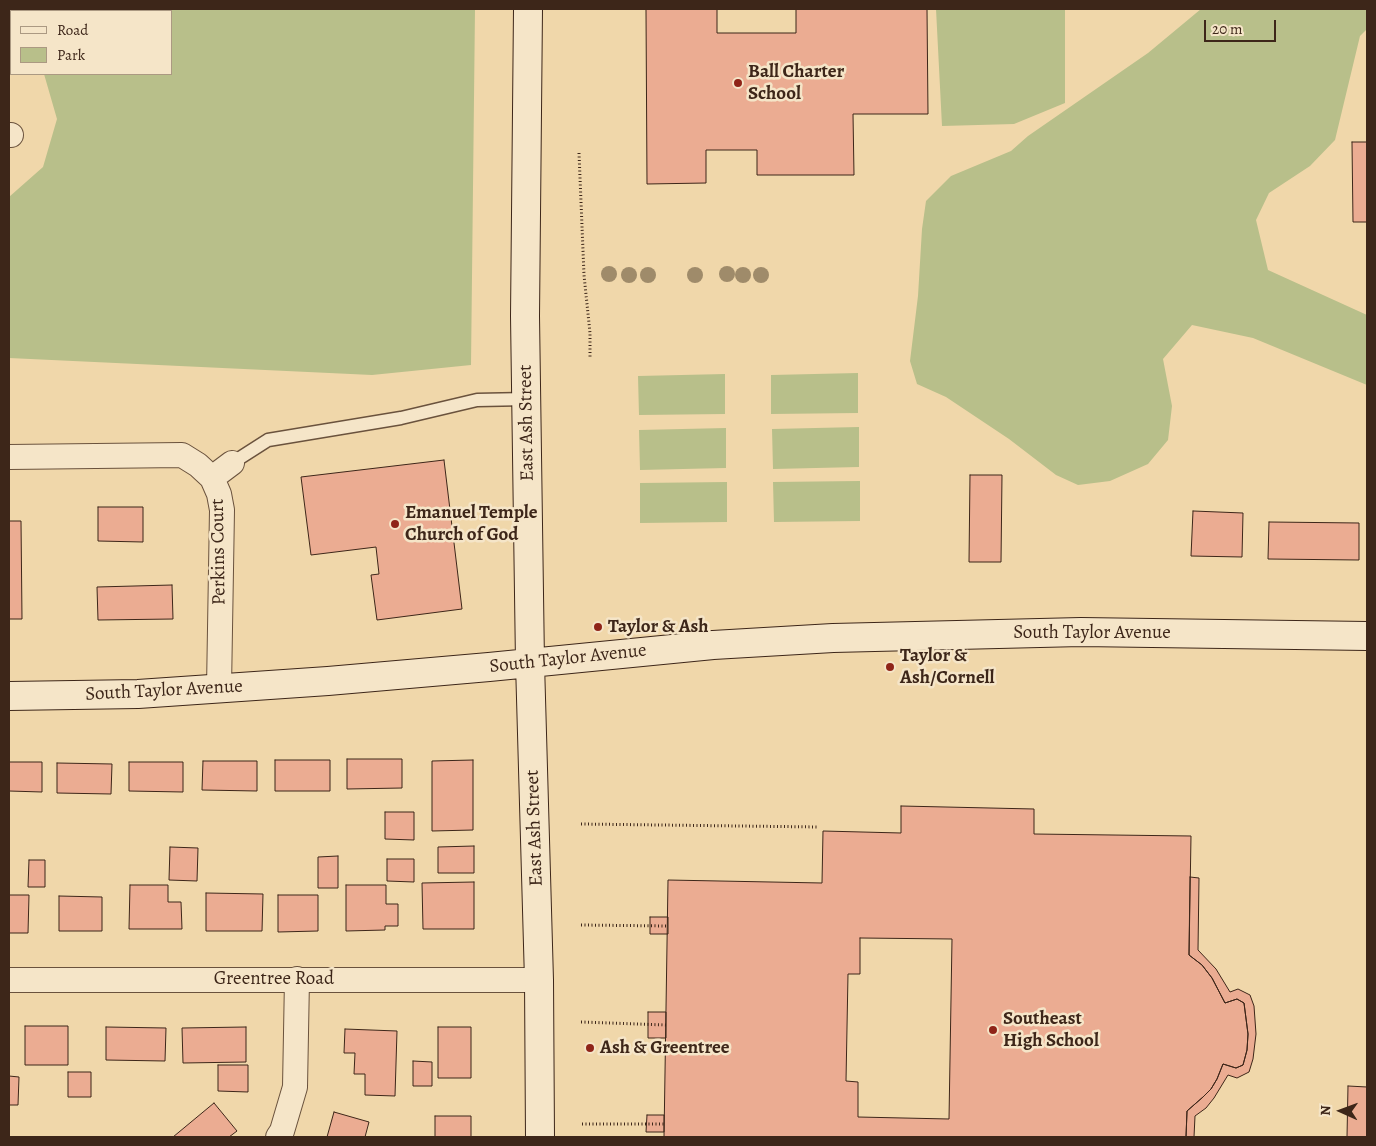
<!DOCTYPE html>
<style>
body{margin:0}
#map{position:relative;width:1376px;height:1146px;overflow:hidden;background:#f0d7aa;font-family:Alegreya,serif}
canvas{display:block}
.frame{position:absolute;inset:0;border:10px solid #3d2619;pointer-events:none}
.legend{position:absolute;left:10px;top:10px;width:162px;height:65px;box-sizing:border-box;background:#f5e5c8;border:1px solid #ab9982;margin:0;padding:6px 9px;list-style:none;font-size:15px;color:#3d2619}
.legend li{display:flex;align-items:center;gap:10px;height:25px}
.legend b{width:25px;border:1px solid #ab9982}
.north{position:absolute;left:1316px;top:1086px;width:50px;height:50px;-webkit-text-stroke:4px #f5e5c8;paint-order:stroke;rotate:272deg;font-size:14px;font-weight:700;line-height:20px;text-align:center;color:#3d2619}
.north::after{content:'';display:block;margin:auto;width:18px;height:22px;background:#3d2619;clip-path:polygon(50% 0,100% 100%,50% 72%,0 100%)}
.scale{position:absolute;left:1204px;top:20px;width:72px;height:22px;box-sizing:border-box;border:2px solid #3d2619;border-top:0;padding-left:6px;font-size:15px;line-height:18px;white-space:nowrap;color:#3d2619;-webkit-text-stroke:4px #f5e5c8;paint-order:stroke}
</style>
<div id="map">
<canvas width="1376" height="1146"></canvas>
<div class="frame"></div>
<ul class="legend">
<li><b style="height:6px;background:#f5e5c8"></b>Road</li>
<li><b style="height:14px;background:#b8bf8a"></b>Park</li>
</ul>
<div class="north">N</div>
<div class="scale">20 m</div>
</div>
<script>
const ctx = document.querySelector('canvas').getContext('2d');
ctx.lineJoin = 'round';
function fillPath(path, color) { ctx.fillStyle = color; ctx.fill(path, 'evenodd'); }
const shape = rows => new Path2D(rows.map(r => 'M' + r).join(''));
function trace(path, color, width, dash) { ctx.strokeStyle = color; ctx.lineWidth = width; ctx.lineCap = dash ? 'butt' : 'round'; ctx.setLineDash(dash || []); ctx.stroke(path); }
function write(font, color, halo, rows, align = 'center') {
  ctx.font = font + ' Alegreya,serif'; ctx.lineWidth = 5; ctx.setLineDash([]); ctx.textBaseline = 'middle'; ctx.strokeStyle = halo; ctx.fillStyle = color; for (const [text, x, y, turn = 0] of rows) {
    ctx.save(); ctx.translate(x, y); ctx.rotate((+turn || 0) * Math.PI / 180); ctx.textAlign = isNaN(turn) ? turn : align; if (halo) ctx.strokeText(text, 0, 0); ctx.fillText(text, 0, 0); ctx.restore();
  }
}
const green = shape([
 [9,9,475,9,471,365,372,375,9,358,9,197,43,167,57,119,44,74,171,74,171,11,27,11],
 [936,9,1065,9,1065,103,1014,124,942,126],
 [1201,9,1367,9,1367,29,1360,36,1335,140,1310,166,1269,193,1256,220,1268,270,1367,315,1367,385,1253,338,1192,325,1163,359,1172,406,1168,440,1148,464,1110,481,1078,485,1056,475,1009,439,946,397,917,384,910,361,918,296,922,229,926,201,951,176,1011,151,1028,136,1148,53],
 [858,373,858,413,771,414,771,375],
 [725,374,725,414,639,415,638,376],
 [859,427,859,467,773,469,772,429],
 [726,428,726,468,640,470,639,430],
 [860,481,860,521,774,522,773,482],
 [727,482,727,522,640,523,640,483]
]);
const building = shape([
 [646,9,717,9,717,33,796,33,796,9,927,9,928,114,853,114,854,175,757,175,757,150,706,150,706,183,647,184,646,9],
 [1352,142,1367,142,1367,222,1353,222,1352,142],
 [444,460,462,609,377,620,371,575,379,574,376,547,311,555,301,477,444,460],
 [970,475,1002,475,1001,562,969,562,970,475],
 [98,507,143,507,143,542,98,541,98,507],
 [1193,511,1243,513,1242,557,1191,556,1193,511],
 [9,521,21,521,22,619,9,619,9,521],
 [1269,522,1359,523,1359,560,1268,559,1269,522],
 [172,585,173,619,98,620,97,587,172,585],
 [347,759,402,759,402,788,347,789,347,759],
 [275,760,330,760,330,791,275,791,275,760],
 [473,760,473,830,432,831,432,761,473,760],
 [203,761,257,761,257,791,202,790,203,761],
 [9,762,42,762,42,792,9,791,9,762],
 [129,762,183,762,183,792,129,791,129,762],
 [57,763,112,764,111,794,57,793,57,763],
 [901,806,1034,809,1034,834,1191,836,1189,955,1202,965,1212,978,1225,1003,1237,999,1244,1003,1248,1034,1247,1050,1243,1065,1236,1068,1223,1064,1217,1079,1211,1089,1203,1097,1187,1111,1186,1137,664,1137,668,880,822,883,823,831,901,833,901,806],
 [860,938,952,939,949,1119,858,1117,858,1082,846,1081,848,974,860,974,860,938],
 [385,812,414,812,414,840,385,839,385,812],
 [474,846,474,873,438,873,438,847,474,846],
 [170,847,198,848,197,881,169,880,170,847],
 [338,856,338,888,318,888,318,857,338,856],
 [387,859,414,859,414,882,387,881,387,859],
 [29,860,45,860,45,887,28,887,29,860],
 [1190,877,1199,878,1198,950,1216,969,1230,992,1238,989,1250,995,1254,1006,1256,1034,1253,1059,1249,1072,1237,1078,1228,1075,1214,1098,1206,1108,1195,1116,1194,1137,1186,1137,1187,1111,1203,1097,1211,1089,1217,1079,1223,1064,1236,1068,1243,1065,1247,1050,1248,1034,1244,1003,1237,999,1225,1003,1212,978,1202,965,1189,955,1190,877],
 [474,882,474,929,423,929,422,883,474,882],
 [130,885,168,885,168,902,181,902,182,929,129,929,130,885],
 [346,885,386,885,386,904,398,904,398,926,385,926,385,930,346,931,346,885],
 [206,893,263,894,262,931,206,931,206,893],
 [9,895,29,895,28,933,9,933,9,895],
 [278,895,318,895,318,931,278,932,278,895],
 [59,896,102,897,102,931,59,931,59,896],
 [650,917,668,917,668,934,650,934,650,917],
 [648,1012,666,1012,666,1038,648,1038,648,1012],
 [25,1026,68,1026,68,1065,25,1065,25,1026],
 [106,1027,166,1028,165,1061,106,1060,106,1027],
 [246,1027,246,1062,183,1063,182,1028,246,1027],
 [438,1027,471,1027,471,1078,438,1078,438,1027],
 [345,1029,397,1031,395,1096,365,1095,365,1074,354,1074,355,1053,344,1053,345,1029],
 [413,1061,432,1062,432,1086,413,1086,413,1061],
 [218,1065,248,1065,248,1092,218,1091,218,1065],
 [68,1072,91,1072,91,1097,68,1097,68,1072],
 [9,1076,19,1077,18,1105,9,1105,9,1076],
 [1348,1086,1367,1087,1367,1137,1347,1137,1348,1086],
 [214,1103,237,1131,229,1137,173,1137,214,1103],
 [334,1112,369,1122,365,1137,327,1137,334,1112],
 [647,1115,664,1115,664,1132,646,1132,647,1115],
 [435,1116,471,1116,471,1137,435,1137,435,1116]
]);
const path = shape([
 [579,153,584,275,590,333,590,357],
 [581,824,819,827],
 [581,925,667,926],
 [581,1022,666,1025],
 [582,1124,664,1124]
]);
const lane = shape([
 [232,463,268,440,401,418,477,400,527,399]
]);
const street = shape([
 [9,135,11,135],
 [9,457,182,455,198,465,212,478,219,494,222,510,219,688],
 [212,478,232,463],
 [9,980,539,980],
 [278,1137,282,1131,295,1087,297,979]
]);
const secondary = shape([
 [528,9,525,316,530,663,539,980,540,1137],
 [9,696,138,694,328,681,489,667,713,645,833,638,1081,632,1367,636]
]);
const trees = [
 [609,274],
 [727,274],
 [629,275],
 [648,275],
 [695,275],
 [743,275],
 [761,275]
];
const markers = [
 [738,83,5,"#8f2418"],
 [395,524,5,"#8f2418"],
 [598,627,5,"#8f2418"],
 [890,667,5,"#8f2418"],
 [993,1030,5,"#8f2418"],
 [590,1048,5,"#8f2418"]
];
const poiNames = [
 ["Ball Charter",748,72],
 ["School",748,94],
 ["Emanuel Temple",405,513],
 ["Church of God",405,535],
 ["Taylor & Ash",608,627],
 ["Taylor &",900,656],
 ["Ash/Cornell",900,678],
 ["Southeast",1003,1019],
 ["High School",1003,1041],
 ["Ash & Greentree",600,1048]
];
const streetNames = [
 ["East Ash Street",527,423,-91],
 ["Perkins Court",219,552,-91],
 ["South Taylor Avenue",1092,633],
 ["South Taylor Avenue",568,659,-6],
 ["South Taylor Avenue",164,691,-3],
 ["East Ash Street",535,828,-92],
 ["Greentree Road",274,979]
];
fillPath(green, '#b8bf8a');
fillPath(building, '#ebac92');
trace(building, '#3d2619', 1);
trace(lane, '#6a523d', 15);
trace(street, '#6a523d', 26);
trace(secondary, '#3d2619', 30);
trace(path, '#3d2619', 3, [1, 2.5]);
trace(lane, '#f5e5c8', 12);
trace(street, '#f5e5c8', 24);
trace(secondary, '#f5e5c8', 28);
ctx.fillStyle = '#9f8b6a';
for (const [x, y] of trees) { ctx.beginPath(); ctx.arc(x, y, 8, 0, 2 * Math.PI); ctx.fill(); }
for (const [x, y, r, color] of markers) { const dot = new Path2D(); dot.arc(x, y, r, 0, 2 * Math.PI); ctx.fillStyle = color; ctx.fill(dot); trace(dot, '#f5e5c8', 2); }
write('bold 19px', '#3d2619', '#f5e5c8', poiNames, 'left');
write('19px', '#3d2619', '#f5e5c8', streetNames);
</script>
